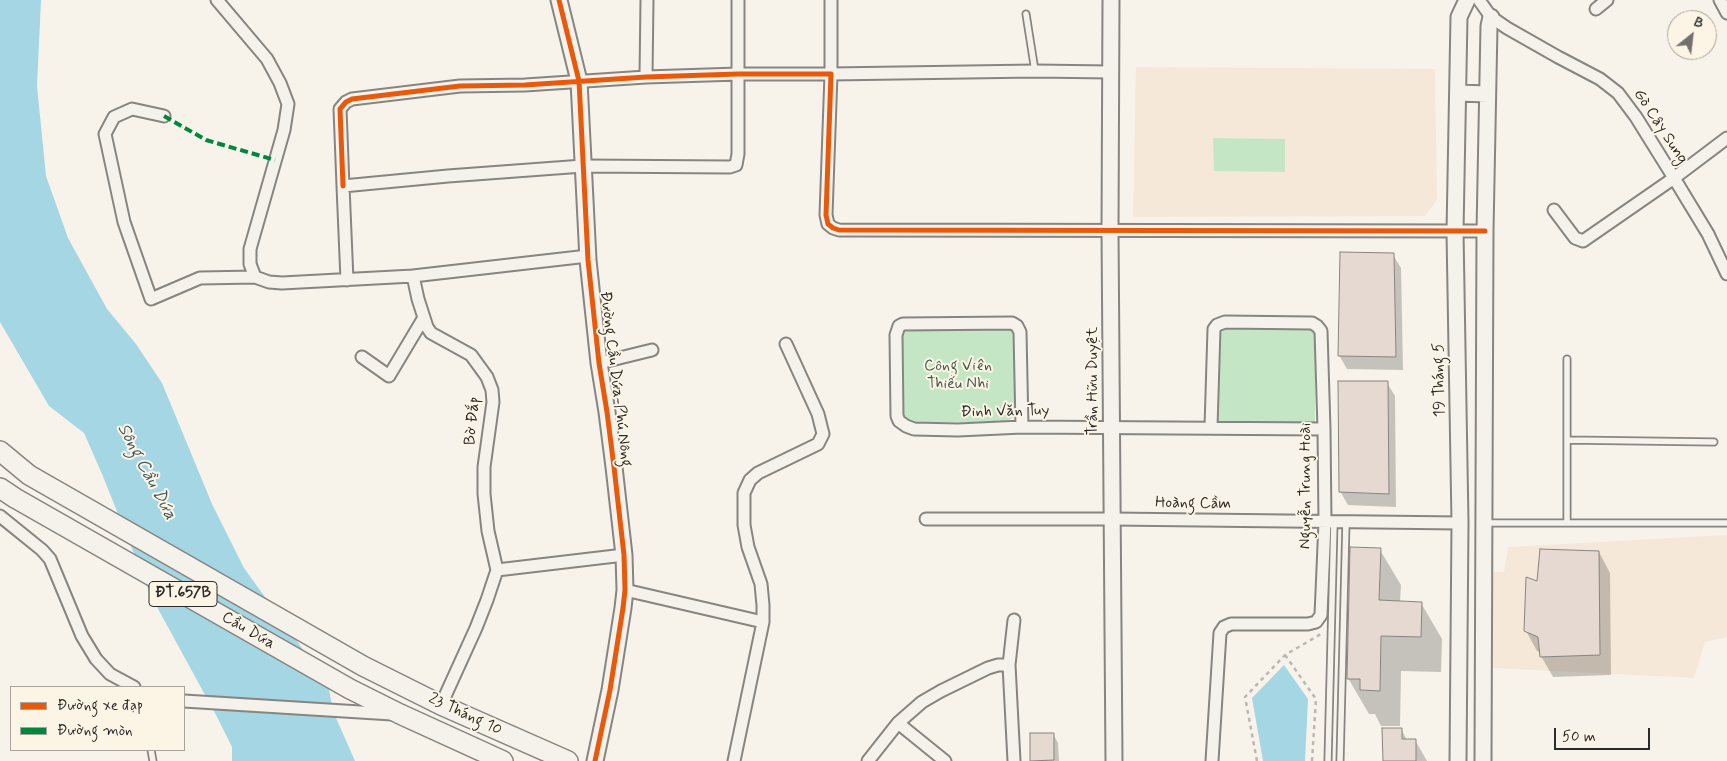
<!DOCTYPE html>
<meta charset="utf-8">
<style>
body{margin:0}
#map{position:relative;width:1727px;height:761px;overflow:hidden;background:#f7f3ea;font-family:Mynerve,sans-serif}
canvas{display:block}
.legend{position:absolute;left:10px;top:686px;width:175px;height:65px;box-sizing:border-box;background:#fcf5e5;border:1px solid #a8a49b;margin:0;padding:6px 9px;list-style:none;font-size:15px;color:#2b2b2b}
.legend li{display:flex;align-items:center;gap:10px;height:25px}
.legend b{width:25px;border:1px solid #a8a49b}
.north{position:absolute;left:1667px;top:10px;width:50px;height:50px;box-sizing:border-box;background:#fcf5e5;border:1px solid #a8a49b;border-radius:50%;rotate:29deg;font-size:14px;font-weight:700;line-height:20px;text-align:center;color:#2b2b2b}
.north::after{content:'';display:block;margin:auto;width:18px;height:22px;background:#72716e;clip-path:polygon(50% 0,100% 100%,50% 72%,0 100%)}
.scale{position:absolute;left:1554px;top:728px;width:96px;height:22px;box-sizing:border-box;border:2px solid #2b2b2b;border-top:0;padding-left:6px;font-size:15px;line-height:18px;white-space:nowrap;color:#2b2b2b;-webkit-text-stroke:4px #fcf5e5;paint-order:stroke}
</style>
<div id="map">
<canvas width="1727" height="761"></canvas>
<ul class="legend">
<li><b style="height:6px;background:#e8590c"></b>Đường xe đạp</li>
<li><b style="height:6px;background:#00873e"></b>Đường mòn</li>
</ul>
<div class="north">B</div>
<div class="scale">50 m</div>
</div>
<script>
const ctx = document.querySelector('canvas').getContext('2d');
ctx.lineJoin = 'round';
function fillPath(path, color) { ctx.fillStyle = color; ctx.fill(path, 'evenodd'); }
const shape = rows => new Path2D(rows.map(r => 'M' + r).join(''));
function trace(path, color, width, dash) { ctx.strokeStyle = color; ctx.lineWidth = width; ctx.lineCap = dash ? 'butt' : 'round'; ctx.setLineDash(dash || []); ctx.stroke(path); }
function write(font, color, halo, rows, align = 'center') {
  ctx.font = font + ' Mynerve,sans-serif'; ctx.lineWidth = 4; ctx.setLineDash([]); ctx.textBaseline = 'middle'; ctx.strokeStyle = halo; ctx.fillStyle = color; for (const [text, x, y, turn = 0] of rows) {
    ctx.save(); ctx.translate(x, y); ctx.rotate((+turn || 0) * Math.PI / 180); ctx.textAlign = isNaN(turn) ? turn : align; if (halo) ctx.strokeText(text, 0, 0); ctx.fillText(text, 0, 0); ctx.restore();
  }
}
const built = shape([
 [1136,67,1435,69,1437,200,1425,216,1133,217],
 [1727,535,1727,637,1705,642,1694,678,1493,668,1493,572,1504,572,1508,547]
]);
const green = shape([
 [1213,138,1285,139,1285,172,1214,171],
 [1010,328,1015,333,1015,416,1006,422,913,423,908,422,903,415,902,332,909,329],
 [1224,328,1311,328,1315,332,1315,424,1218,422,1219,330]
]);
const water = shape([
 [0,0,41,0,37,86,46,176,68,238,107,309,136,344,162,383,212,504,244,568,328,684,333,711,355,761,232,761,232,747,216,715,151,596,102,474,84,433,49,406,0,322],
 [1284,665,1308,699,1305,761,1263,761,1252,698]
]);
const shadow = shape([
 [1393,255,1401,268,1403,370,1347,369,1339,355],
 [1387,383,1395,396,1396,507,1348,505,1340,491],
 [1380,550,1401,585,1400,602,1421,603,1442,639,1441,672,1401,671,1400,726,1381,726,1375,714,1369,714,1348,678],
 [1599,552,1610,573,1611,675,1553,677,1541,656,1541,653,1537,651,1526,631,1539,583],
 [1401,729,1407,740,1415,740,1427,761,1384,761],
 [1053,734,1058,743,1059,761,1032,761]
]);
const building = shape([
 [1340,252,1394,253,1396,357,1338,356,1340,252],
 [1338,381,1388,381,1389,494,1339,492,1338,381],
 [1350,547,1381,548,1379,600,1422,602,1421,637,1381,636,1380,691,1360,690,1360,679,1347,679,1350,547],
 [1540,549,1599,551,1600,655,1540,657,1538,637,1524,631,1526,577,1537,581,1540,549],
 [1382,728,1402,728,1402,739,1416,739,1416,761,1383,761,1382,728],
 [1030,733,1054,733,1054,760,1030,761,1030,733]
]);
const path = shape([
 [1285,655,1316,699,1312,761],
 [1257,761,1245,697,1285,655,1321,634]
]);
const service = shape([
 [1026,14,1035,71],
 [1567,359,1567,523],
 [1567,440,1714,442],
 [1485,523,1727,523],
 [151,750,153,761],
 [1328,761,1334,522],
 [1340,761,1346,522]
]);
const minor = shape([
 [217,0,267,59,280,83,288,104,284,130,250,249,250,264,255,277,269,282,282,283,413,276],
 [831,0,831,74,1035,71,1110,72],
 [1479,0,1491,17,1507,28,1558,57,1600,79,1618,93,1636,117,1674,178,1708,234,1727,274],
 [1720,0,1727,13],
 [1596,9,1607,0],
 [646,77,647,0],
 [164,116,132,109,114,117,105,134,124,222,151,299,200,278,255,277],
 [343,186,340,109,346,102,352,99,460,86,525,85,646,77,738,74,831,74,826,215,828,224,833,228,839,230,1485,231],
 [1554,210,1575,238,1583,241,1674,178,1727,138],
 [347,280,343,186,448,176,583,166,730,167,736,165,738,154,738,0],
 [362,357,389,376,423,319],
 [599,363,652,350],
 [1022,427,1020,332,1017,326,1012,323,903,324,899,326,896,335,897,416,899,421,906,426,914,429,958,430,1022,427,1324,429],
 [1211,427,1214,329,1217,325,1225,322,1312,323,1317,326,1321,331,1324,429,1325,522,1321,615,1316,622,1308,624,1231,624,1224,627,1220,633,1212,761],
 [0,516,42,550,50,559,82,636,96,659,110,674,134,687],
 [926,519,1113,519,1460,523],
 [497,570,624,555],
 [625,590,763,622,734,761],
 [763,622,763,605,761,584,748,547,744,525,744,493,750,480,758,473,818,444,823,434,818,414,786,344],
 [1009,665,1014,620],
 [184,701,392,714],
 [441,705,476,628,487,600,497,570,488,531,484,494,484,467,493,402,492,390,487,377,471,355,431,333,427,327,418,299,413,276,588,256],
 [868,761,898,723],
 [945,761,898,723,922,702,941,691,988,668,998,665,1009,665,1014,761]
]);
const tertiary = shape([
 [559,0,579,81,588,260,599,363,607,412,614,467,624,555,625,590,623,608,610,690,595,761],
 [1111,0,1110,230,1114,761],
 [1458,93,1487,94],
 [1458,761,1460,523,1455,232,1459,17,1467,0],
 [1483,761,1485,231,1489,26,1491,17]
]);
const primary = shape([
 [0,451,29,475,363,666,441,705,568,761],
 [0,488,15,498,350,689,400,714,503,761]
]);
const quiet = shape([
 [164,116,206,140,275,160]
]);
const cycleway = shape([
 [559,0,579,81,588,260,599,363,607,412,614,467,624,555,625,590,623,608,610,690,595,761],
 [343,186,340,109,346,102,352,99,460,86,525,85,646,77,738,74,831,74,826,215,828,224,833,228,839,230,1485,231]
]);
const shields = [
 [183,594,68]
];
const shieldNames = [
 ["ĐT.657B",183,594]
];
const streetNames = [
 ["Gò Cây Sung",1660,127,57],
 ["Đường Cầu Dứa-Phú Nông",615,379,83],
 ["19 Tháng 5",1440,380,-91],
 ["Trần Hữu Duyệt",1094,381,-90],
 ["Đinh Văn Tuy",1005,412,-1],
 ["Bờ Đắp",473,421,-85],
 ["Nguyễn Trung Hoài",1307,486,-90],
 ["Hoàng Cầm",1193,504,1],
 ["Cầu Dứa",248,631,30],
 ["23 Tháng 10",465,715,25]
];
const parkNames = [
 ["Công Viên",958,367],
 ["Thiếu Nhi",958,385]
];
const waterNames = [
 ["Sông Cầu Dứa",146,472,62]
];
fillPath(built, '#f5e8d9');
fillPath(green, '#c5e6c4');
fillPath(water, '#a4d6e4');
fillPath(shadow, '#0003');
fillPath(building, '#e5d9d1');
trace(building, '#878581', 1);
trace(service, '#878581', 9);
trace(minor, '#878581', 15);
trace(tertiary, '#878581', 19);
trace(primary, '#878581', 22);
trace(path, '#bbb8b4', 2.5, [4, 4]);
trace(service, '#f5f2ec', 5.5);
trace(minor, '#f5f2ec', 11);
trace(tertiary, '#f5f2ec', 15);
trace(primary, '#f5f2ec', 19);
trace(quiet, '#00873e', 4, [8, 4]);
trace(cycleway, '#e8590c', 5);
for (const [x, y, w] of shields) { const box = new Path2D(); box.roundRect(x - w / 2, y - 12.5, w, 25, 4); ctx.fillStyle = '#fcf5e5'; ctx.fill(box); trace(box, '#2b2b2b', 1); }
write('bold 15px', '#2b2b2b', null, shieldNames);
write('16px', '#2b2b2b', '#fcf5e5', streetNames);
write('16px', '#47574a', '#fcf5e5', parkNames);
write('italic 18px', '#445a62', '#fcf5e5', waterNames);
</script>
